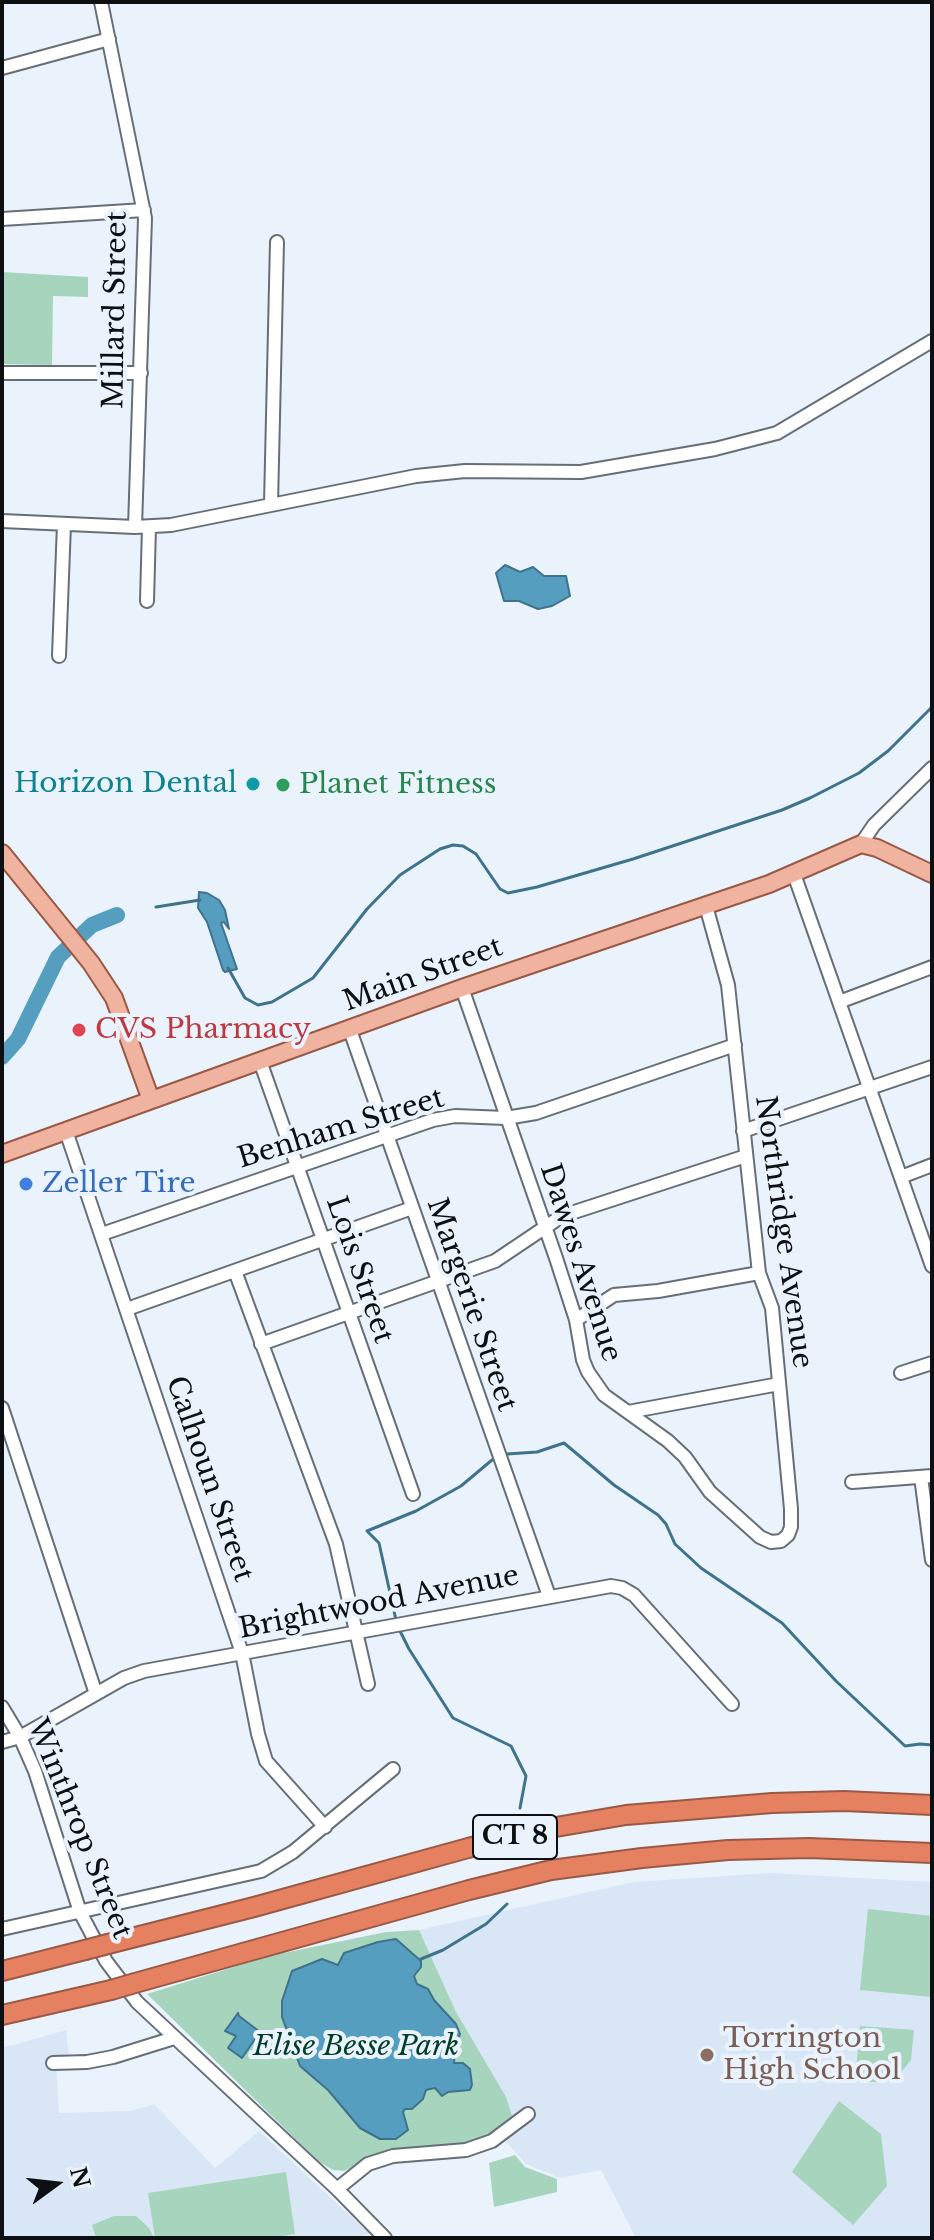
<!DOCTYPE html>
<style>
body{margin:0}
#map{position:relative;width:934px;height:2240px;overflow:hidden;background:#eaf3fc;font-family:"Libre Baskerville",serif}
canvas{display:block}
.frame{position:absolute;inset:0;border:4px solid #0d1013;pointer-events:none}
.north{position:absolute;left:16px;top:2144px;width:80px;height:80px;-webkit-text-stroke:6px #eaf3fc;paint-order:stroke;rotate:75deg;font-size:22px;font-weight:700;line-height:32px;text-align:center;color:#0d1013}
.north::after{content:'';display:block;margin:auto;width:28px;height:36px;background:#0d1013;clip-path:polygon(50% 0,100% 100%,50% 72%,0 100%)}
</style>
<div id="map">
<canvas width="934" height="2240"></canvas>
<div class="frame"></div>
<div class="north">N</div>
</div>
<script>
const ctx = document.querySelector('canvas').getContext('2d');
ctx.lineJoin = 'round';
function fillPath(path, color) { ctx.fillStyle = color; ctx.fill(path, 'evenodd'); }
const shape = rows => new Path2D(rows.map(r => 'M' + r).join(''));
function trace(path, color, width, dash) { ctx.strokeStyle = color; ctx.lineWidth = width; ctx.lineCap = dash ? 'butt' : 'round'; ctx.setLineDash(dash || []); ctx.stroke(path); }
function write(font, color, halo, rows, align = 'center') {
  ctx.font = font + ' "Libre Baskerville",serif'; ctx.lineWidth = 8; ctx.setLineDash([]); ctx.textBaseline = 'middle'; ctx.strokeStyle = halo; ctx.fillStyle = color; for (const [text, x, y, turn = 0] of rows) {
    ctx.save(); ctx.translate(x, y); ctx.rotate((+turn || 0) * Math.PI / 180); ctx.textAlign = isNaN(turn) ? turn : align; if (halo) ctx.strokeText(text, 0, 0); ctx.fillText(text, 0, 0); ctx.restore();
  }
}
const built = shape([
 [769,1873,932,1882,932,2238,636,2238,601,2170,560,2178,526,2164,498,2133,456,2012,419,1930,634,1882],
 [66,2030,69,2058,56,2059,59,2113,131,2111,154,2104,215,2168,259,2131,370,2234,351,2238,2,2238,2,2048]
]);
const green = shape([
 [2,272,88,277,88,297,53,296,52,365,2,364],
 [868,1909,932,1916,932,1997,860,1990],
 [419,1930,456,2012,506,2097,513,2119,485,2139,460,2146,386,2150,344,2171,333,2170,319,2162,147,1994,269,1956,386,1932],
 [860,2026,914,2030,911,2060,893,2082,855,2082],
 [839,2101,881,2134,887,2186,853,2225,792,2172],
 [515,2155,525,2167,557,2179,557,2192,494,2207,489,2163],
 [286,2172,295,2234,269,2238,155,2238,148,2193],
 [114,2216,136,2216,149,2228,154,2238,96,2238,92,2225]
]);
const water = shape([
 [505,565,520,572,533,567,544,576,566,576,570,596,552,606,538,609,519,601,504,601,496,573,505,565],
 [199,892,207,893,219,900,225,910,229,929,224,922,221,923,237,969,225,972,223,970,207,922,198,908,199,892],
 [396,1939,421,1961,421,1967,414,1976,417,1984,428,1989,434,2000,456,2024,460,2034,455,2048,454,2063,463,2063,470,2069,472,2085,470,2090,448,2092,442,2096,435,2088,426,2090,423,2099,412,2109,405,2109,403,2112,408,2130,396,2139,380,2139,360,2128,328,2090,300,2066,282,2017,282,2001,292,1971,322,1959,338,1965,344,1953,378,1942,396,1939],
 [238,2013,239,2016,260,2032,242,2058,228,2048,236,2036,225,2031,238,2013]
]);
const stream = shape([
 [156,907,200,900],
 [228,968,245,998,258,1005,272,1002,313,978,367,909,400,875,440,849,453,845,463,846,476,854,500,889,508,893,537,887,633,859,782,810,810,798,859,773,888,751,932,707],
 [507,1454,537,1452,564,1443,614,1485,658,1515,666,1524,675,1544,701,1568,782,1623,836,1681,905,1746,920,1744,932,1745],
 [396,1620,379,1543,367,1531,416,1511,461,1486,492,1460],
 [398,1627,409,1649,453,1718,511,1746,526,1776,520,1808],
 [421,1959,443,1950,486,1924,507,1904]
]);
const river = shape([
 [2,1057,18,1039,58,957,92,925,117,915]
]);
const minor = shape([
 [101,2,145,218,135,527],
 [2,68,109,39],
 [2,219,144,210],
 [2,373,141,373],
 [271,504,277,242],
 [2,521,135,527,171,525,416,476,465,471,581,472,715,449,777,433,932,341],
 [147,601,149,527],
 [59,656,64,524],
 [861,844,874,825,932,768],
 [794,874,932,1266],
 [462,988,556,1258,576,1320,583,1360,588,1372,604,1395,668,1441,685,1457,710,1492,760,1537,771,1542,781,1541,788,1535,791,1527,791,1509,772,1308,759,1273,728,985,706,906],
 [839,1002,932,967],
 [350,1030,549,1596],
 [260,1061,413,1494],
 [66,1131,242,1653,258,1734,266,1761,325,1827],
 [743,1131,932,1067],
 [901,1177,932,1165],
 [102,1234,433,1120,455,1116,506,1118,536,1113,735,1045],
 [235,1271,336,1544,368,1684],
 [127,1309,412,1208],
 [576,1320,614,1295,658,1291,759,1273],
 [261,1344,495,1261,562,1216,746,1156],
 [901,1373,932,1363],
 [2,1408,96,1694],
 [628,1412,779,1384],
 [921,1477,932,1560],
 [852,1482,932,1476],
 [2,1707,20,1737,35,1771,80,1912,106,1961,137,2002,337,2189,385,2238],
 [2,1742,20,1737,124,1678,144,1671,611,1586,622,1588,634,1595,732,1704],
 [2,1929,261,1871,293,1852,393,1769],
 [53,2063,87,2062,113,2057,174,2038],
 [337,2189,368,2164,393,2156,466,2150,492,2141,528,2114]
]);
const major = shape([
 [2,853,91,963,114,998,151,1100],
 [2,1154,462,988,769,884,861,844,877,848,932,874]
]);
const highway = shape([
 [108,1944,254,1907,468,1848,550,1828,626,1815,772,1803,844,1801,932,1805],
 [2,1971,85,1950],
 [135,1983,469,1890,551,1870,642,1858,728,1850,809,1848,932,1853],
 [2,2015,111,1990]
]);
const highwayBridge = shape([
 [85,1950,108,1944],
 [111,1990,135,1983]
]);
const markers = [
 [253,784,8,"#0f9aa8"],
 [283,785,8,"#2e9e5b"],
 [79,1030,8,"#e0444e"],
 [26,1184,8,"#3f7fe0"],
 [707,2055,8,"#8d6e63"]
];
const shields = [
 [515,1837,84]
];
const shieldNames = [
 ["CT 8",515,1837]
];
const streetNames = [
 ["Millard Street",116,310,-89],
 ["Main Street",423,975,-20],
 ["Benham Street",341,1129,-17],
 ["Northridge Avenue",783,1232,82],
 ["Dawes Avenue",580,1263,72],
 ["Lois Street",359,1270,71],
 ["Margerie Street",471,1305,71],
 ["Calhoun Street",209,1479,71],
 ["Brightwood Avenue",379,1603,-11],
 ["Winthrop Street",79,1829,68]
];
const cultureNames = [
 ["Horizon Dental",237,784]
];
const leisureNames = [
 ["Planet Fitness",299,785]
];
const healthNames = [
 ["CVS Pharmacy",95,1030]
];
const shopNames = [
 ["Zeller Tire",42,1184]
];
const educationNames = [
 ["Torrington",723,2039],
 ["High School",723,2071]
];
const parkNames = [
 ["Elise Besse Park",356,2047]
];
fillPath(built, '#d8e6f6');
fillPath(green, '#a7d4bd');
fillPath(water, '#559ebf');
trace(water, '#3f738b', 2);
trace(stream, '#3f738b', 3);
trace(river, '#559ebf', 16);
trace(minor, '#666e76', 16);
trace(major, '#995945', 20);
trace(highway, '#995945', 22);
trace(minor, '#fff', 12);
trace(major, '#efb3a0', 16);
trace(highway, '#e58160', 18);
trace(highwayBridge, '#995945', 22, []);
trace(highwayBridge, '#e58160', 18);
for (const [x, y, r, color] of markers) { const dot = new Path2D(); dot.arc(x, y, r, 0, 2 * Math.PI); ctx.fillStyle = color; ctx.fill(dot); trace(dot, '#eaf3fc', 3); }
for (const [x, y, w] of shields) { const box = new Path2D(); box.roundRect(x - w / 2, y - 22, w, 44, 6); ctx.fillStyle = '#eaf3fc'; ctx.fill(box); trace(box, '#0d1013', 2); }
write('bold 26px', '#0d1013', null, shieldNames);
write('28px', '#0d1013', '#eaf3fc', streetNames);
write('28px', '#0d838f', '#eaf3fc', cultureNames, 'right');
write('28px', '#27864d', '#eaf3fc', leisureNames, 'left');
write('28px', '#be3a42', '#eaf3fc', healthNames, 'left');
write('28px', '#366cbe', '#eaf3fc', shopNames, 'left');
write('28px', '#785e54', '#eaf3fc', educationNames, 'left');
write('italic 28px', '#003e28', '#eaf3fc', parkNames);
</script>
